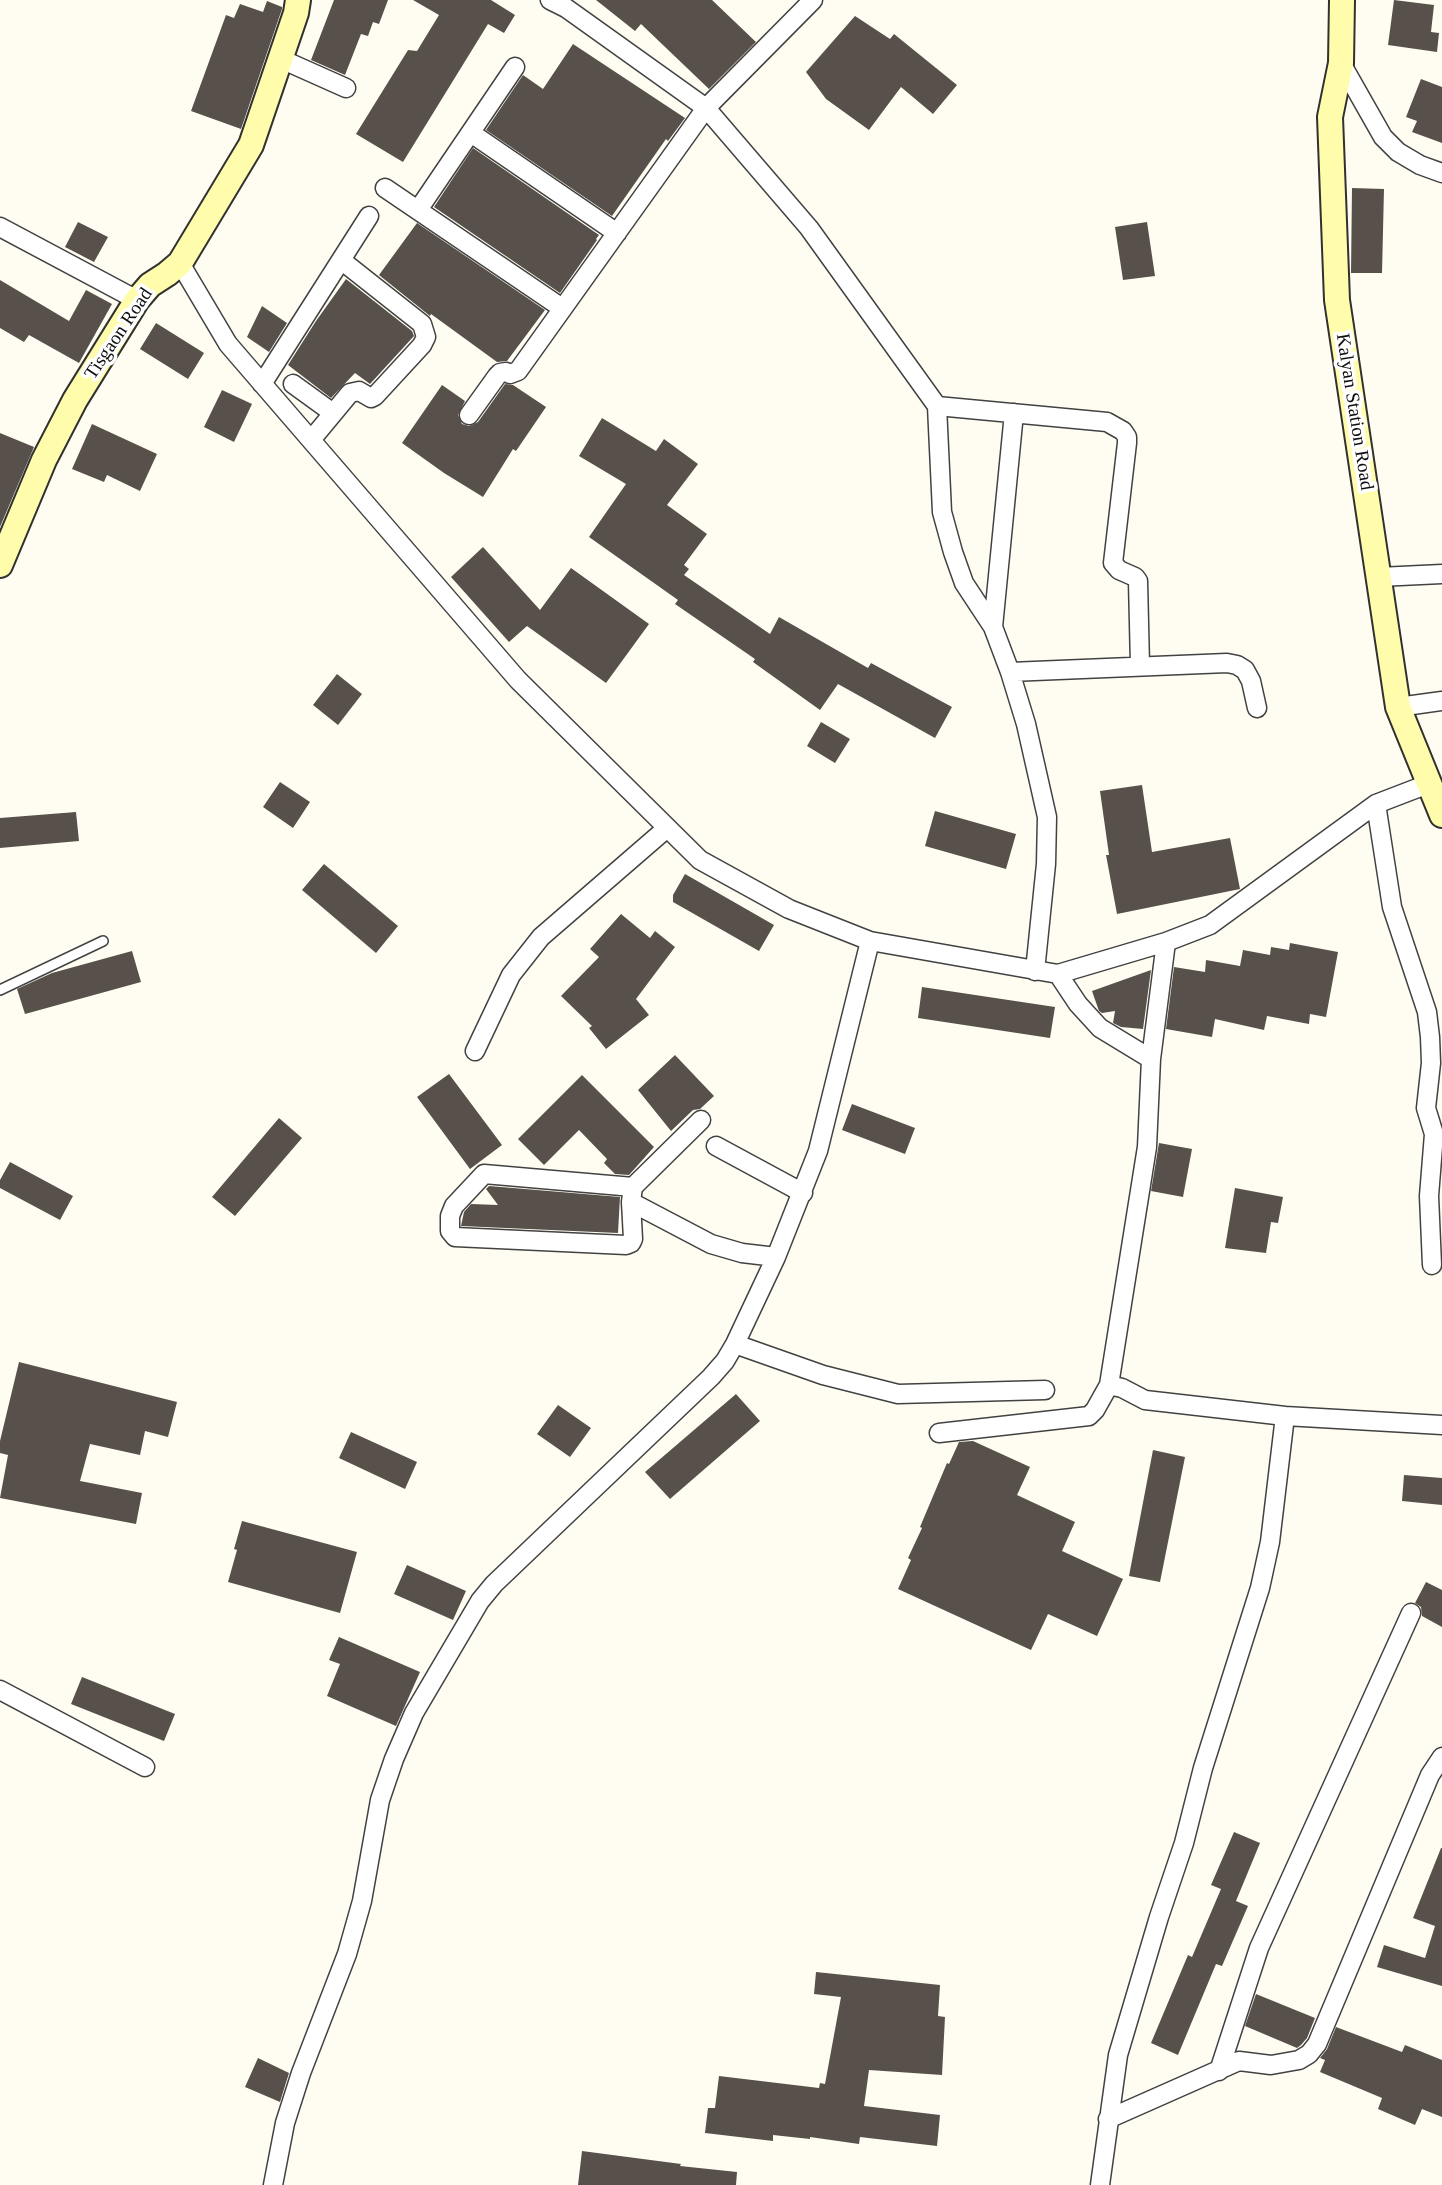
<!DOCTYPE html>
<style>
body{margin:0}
canvas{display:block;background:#fffdf1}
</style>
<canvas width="1442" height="2185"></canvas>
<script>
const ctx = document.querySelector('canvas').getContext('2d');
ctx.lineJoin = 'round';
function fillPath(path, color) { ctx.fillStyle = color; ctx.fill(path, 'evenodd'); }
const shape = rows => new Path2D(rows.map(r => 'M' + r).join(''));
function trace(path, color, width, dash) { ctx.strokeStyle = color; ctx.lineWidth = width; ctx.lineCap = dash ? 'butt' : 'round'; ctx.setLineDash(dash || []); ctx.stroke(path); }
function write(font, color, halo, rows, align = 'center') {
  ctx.font = font + ' "Times New Roman",serif'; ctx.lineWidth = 7; ctx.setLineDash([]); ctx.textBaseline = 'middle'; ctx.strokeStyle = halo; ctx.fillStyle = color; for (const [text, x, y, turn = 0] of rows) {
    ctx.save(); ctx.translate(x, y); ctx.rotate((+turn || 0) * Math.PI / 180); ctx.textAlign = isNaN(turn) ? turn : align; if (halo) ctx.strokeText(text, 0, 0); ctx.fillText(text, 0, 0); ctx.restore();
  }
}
const building = shape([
 [334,0,388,0,379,24,373,22,368,36,361,34,345,75,311,60],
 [413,0,491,0,515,15,504,33,488,24,403,162,356,134,408,50,417,51,439,15],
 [596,0,712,0,756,42,709,89,641,24,635,31],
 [1394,0,1434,5,1431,32,1439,33,1437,52,1388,45],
 [267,1,282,7,282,9,241,129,191,111,226,15,234,18,240,4,263,12],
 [855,16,890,39,894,34,957,85,933,114,901,87,869,130,826,99,806,72],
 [573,44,685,118,668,141,666,139,612,216,486,130,523,75,543,89],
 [1421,79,1442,87,1442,143,1412,132,1417,121,1406,117],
 [473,148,599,235,596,239,597,240,560,293,434,207],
 [1352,188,1384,189,1382,273,1351,273],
 [78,222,108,237,94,262,65,247],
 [1147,222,1155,276,1123,280,1115,227],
 [417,223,545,310,507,361,497,362,431,314,430,316,379,275],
 [346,279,412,331,414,336,370,384,355,373,331,398,288,365,316,321],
 [0,280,69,321,86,290,112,304,79,363,29,335,24,342,0,328],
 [262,306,287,323,269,352,247,337],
 [156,323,204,353,188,379,140,349],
 [505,384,513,385,546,407,516,451,513,449,483,497,444,473,402,443,442,385,465,401,458,415,462,424,469,426,478,422],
 [222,390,252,404,234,442,204,427],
 [602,418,656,451,664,439,698,464,667,505,707,534,684,565,689,569,684,575,770,634,779,617,868,668,871,663,952,707,935,738,838,684,820,710,753,662,755,659,675,604,678,600,589,537,626,484,579,456],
 [92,424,157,454,140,491,107,475,104,482,72,469],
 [0,433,34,447,0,527],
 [483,547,540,610,571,568,649,624,606,683,527,626,509,642,451,577],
 [337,674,362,694,338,725,313,705],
 [821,722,850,739,835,763,807,746],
 [280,782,310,802,293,828,263,807],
 [1142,785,1152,852,1230,838,1240,889,1117,914,1106,855,1109,855,1100,791],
 [935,811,1016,834,1006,869,925,846],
 [76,812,79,841,0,848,0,818],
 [324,864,398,926,376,953,302,890],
 [685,874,774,925,759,951,673,902,673,895],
 [621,914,650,938,655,931,675,947,636,999,649,1015,606,1049,589,1028,592,1026,561,996,599,957,590,949],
 [1290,943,1338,952,1326,1017,1310,1014,1309,1024,1267,1016,1264,1030,1215,1019,1212,1037,1166,1029,1174,967,1205,972,1206,960,1240,966,1243,950,1270,955,1271,947,1289,950],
 [132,951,141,982,25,1014,17,989,52,973],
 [1151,970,1143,1029,1121,1027,1113,1023,1115,1011,1102,1013,1099,1011,1092,991],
 [922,987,1055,1007,1050,1038,918,1018],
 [675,1055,714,1096,700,1109,693,1110,671,1131,638,1090],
 [449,1074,502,1145,470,1169,417,1097],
 [582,1075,654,1147,629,1175,615,1174,604,1163,607,1159,579,1130,544,1165,518,1139],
 [852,1104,915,1128,905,1154,842,1130],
 [279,1118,302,1138,235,1216,212,1197],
 [1159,1143,1192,1149,1183,1197,1151,1191],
 [10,1162,73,1196,60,1220,0,1188,0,1180],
 [489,1186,620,1197,618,1233,461,1226,464,1212,471,1204,498,1205,486,1189],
 [1235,1188,1283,1197,1278,1223,1271,1222,1266,1253,1225,1248],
 [19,1362,177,1402,168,1437,145,1431,140,1455,90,1444,80,1481,142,1493,136,1524,0,1498,8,1455,0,1453,0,1441],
 [736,1394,760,1421,670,1499,645,1472],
 [558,1405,591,1428,570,1457,537,1434],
 [351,1432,417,1462,405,1489,339,1458],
 [973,1441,1030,1467,1017,1495,1075,1522,1062,1551,1123,1579,1097,1636,1048,1614,1031,1650,898,1589,911,1560,908,1558,922,1528,920,1527,947,1463,949,1464,959,1442],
 [1153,1450,1185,1457,1160,1582,1129,1576],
 [1404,1475,1442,1478,1442,1505,1402,1501],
 [242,1521,357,1552,340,1613,228,1582,237,1550,234,1549],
 [407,1565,466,1591,453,1620,394,1594],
 [1426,1582,1442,1590,1442,1627,1422,1616,1421,1607,1415,1603],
 [339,1637,420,1672,396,1726,327,1696,340,1664,329,1660],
 [82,1677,175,1714,164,1741,71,1704],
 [1234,1832,1260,1843,1236,1901,1248,1906,1222,1966,1216,1964,1178,2055,1151,2043,1188,1955,1192,1957,1221,1889,1211,1885],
 [1441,1848,1442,1848,1442,1986,1377,1967,1384,1945,1425,1958,1435,1926,1413,1918],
 [816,1972,940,1985,938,2016,945,2017,942,2075,869,2070,864,2106,940,2115,937,2146,860,2137,859,2144,810,2137,810,2139,773,2135,773,2141,705,2133,708,2108,715,2108,719,2076,819,2088,820,2083,825,2084,841,1997,814,1994],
 [1256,1994,1315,2018,1307,2038,1301,2045,1297,2048,1245,2026],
 [1336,2027,1402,2052,1405,2045,1442,2060,1442,2117,1422,2109,1415,2125,1378,2109,1382,2098,1320,2072,1325,2060,1320,2058,1327,2049],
 [258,2058,289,2073,280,2102,245,2087],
 [582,2151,681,2164,680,2166,737,2172,736,2185,578,2185]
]);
const lane = shape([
 [0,990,103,941]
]);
const street = shape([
 [550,0,566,8,706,108,809,228,937,406,942,512,953,552,964,583,993,627,1010,672,1026,724,1047,817,1046,864,1035,971],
 [281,59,346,88],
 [1341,63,1383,137,1398,152,1420,165,1442,173],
 [471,133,617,233],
 [385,188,562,308],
 [418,210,515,67],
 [0,227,137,300],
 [180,263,228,344,518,680,700,860,789,909,870,941],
 [262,384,369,216],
 [293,384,333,413],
 [937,406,1107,422,1123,431,1127,437,1127,443,1113,563,1119,570,1135,577,1138,581,1140,666],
 [469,415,497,376,500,373,506,372,510,374,518,371,706,108,813,0],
 [311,440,350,393,359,391,371,398,375,396,422,345,426,337,422,324,341,260],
 [1379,577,1442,574],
 [993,627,1014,413],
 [1010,672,1227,663,1237,665,1245,670,1251,681,1257,708],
 [1398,707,1442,701],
 [1376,804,1392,907,1427,1012,1430,1037,1431,1063,1426,1108,1434,1134,1429,1196,1432,1265],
 [1166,942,1151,1059,1147,1147,1109,1385,1122,1388,1145,1400,1285,1416,1442,1425],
 [1058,974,1078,1004,1100,1028,1151,1059],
 [475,1051,511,975,541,937,667,828],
 [701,1120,633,1187,631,1202,711,1244,742,1253,776,1257],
 [716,1146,803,1193],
 [631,1202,633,1239,631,1243,626,1245,455,1237,450,1231,450,1216,454,1206,484,1174,633,1187],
 [735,1344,823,1375,898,1394,1045,1390],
 [939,1433,1089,1416,1095,1410,1109,1385],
 [0,1690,145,1767],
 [1219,2071,1259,1948,1411,1613],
 [1108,2119,1239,2061,1271,2065,1299,2060,1309,2054,1317,2044,1430,1775,1442,1757],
 [273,2185,285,2123,301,2073,347,1954,362,1901,380,1800,394,1759,414,1713,480,1601,494,1584,711,1377,725,1361,735,1344,776,1257,818,1151,870,941,1058,974,1166,942,1210,925,1376,804,1428,784],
 [1100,2185,1118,2055,1159,1917,1184,1843,1203,1768,1260,1588,1270,1542,1285,1416]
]);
const secondary = shape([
 [1342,0,1341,63,1330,117,1337,300,1398,707,1442,815],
 [0,565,44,460,75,400,137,300,150,285,167,274,180,263,251,145,296,13,298,0]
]);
const streetNames = [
 ["Tisgaon Road",119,334,-56],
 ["Kalyan Station Road",1354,412,81]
];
fillPath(building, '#58514b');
trace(lane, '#424242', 12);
trace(street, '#424242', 21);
trace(secondary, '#313131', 28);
trace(lane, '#fff', 9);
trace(street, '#fff', 18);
trace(secondary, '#fffcac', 24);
write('19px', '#0f0f0f', '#fff', streetNames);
</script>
